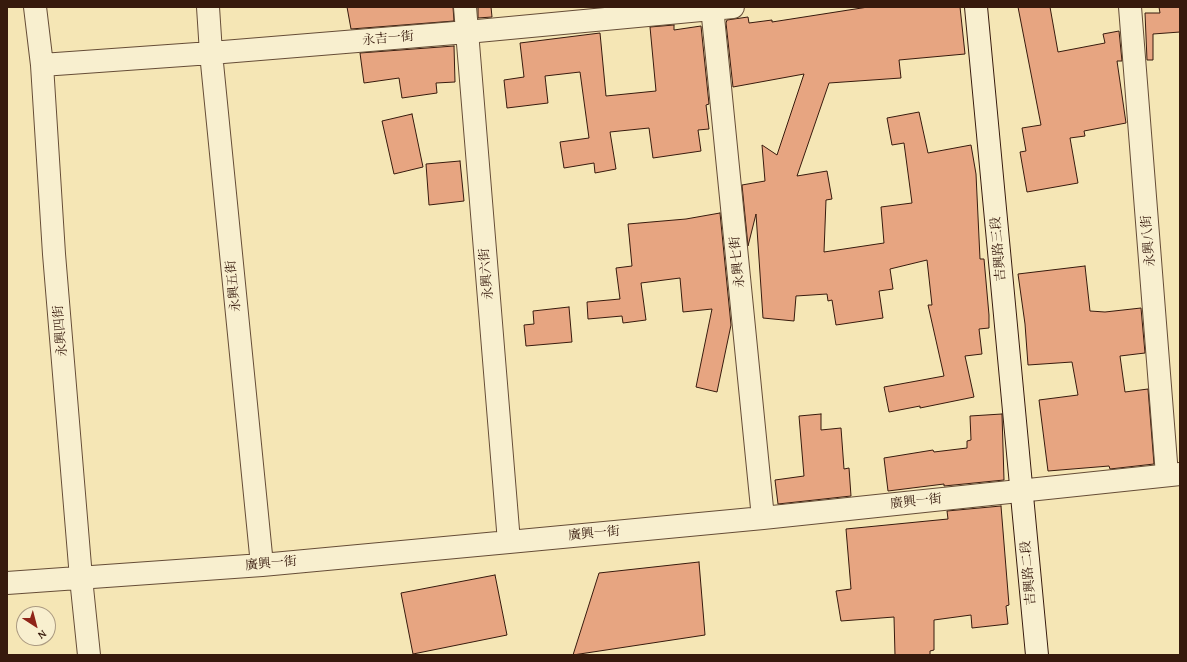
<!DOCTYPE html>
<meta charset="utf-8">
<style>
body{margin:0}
#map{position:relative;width:1187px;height:662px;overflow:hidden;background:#f5e6b5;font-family:"Gentium Book Plus",serif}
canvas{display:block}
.frame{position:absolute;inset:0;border:8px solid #371a0d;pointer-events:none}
.north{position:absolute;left:16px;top:606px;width:40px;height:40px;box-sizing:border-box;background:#f8efcf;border:1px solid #ab9a81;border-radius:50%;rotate:144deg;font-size:11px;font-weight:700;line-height:16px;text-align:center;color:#371a0d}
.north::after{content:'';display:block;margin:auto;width:14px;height:18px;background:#8f2418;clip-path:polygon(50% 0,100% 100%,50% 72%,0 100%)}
</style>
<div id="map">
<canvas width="1187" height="662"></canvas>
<div class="frame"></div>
<div class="north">N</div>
</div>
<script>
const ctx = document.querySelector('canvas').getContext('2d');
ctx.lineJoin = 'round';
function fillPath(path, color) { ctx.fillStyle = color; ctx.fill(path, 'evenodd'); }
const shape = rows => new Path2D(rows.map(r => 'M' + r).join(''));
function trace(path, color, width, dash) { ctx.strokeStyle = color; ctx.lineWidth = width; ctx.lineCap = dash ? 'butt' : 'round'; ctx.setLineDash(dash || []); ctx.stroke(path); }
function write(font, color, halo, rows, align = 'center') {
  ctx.font = font + ' "Gentium Book Plus","Noto Serif TC",serif'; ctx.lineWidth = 3.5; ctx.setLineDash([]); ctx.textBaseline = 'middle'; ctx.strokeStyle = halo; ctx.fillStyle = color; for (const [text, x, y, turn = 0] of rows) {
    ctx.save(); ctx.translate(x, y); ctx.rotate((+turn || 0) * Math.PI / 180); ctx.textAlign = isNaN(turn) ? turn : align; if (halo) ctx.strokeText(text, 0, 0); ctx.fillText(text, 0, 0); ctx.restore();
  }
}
const building = shape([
 [347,7,453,7,454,21,351,29,347,7],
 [478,7,491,7,492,17,478,18,478,7],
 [868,7,960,7,965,54,899,60,901,78,829,83,797,176,827,171,832,199,826,200,824,252,884,243,881,207,912,203,904,143,892,145,887,118,919,112,928,153,971,145,976,174,980,259,984,259,989,315,989,328,979,329,982,354,965,356,974,397,920,408,920,406,889,412,884,387,944,376,928,305,932,305,927,260,890,269,893,289,879,291,883,318,836,325,832,300,828,301,827,294,796,296,794,321,763,318,756,214,748,246,742,185,765,181,762,145,777,155,804,74,733,87,726,23,727,20,748,17,749,23,772,20,772,22,868,7],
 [1018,7,1050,7,1058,52,1105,43,1103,34,1119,31,1122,61,1117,61,1126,123,1084,131,1085,136,1070,138,1078,183,1027,192,1020,152,1026,151,1022,128,1041,125,1018,7],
 [1159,7,1180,7,1180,32,1153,34,1153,60,1147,60,1145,13,1160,13,1159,7],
 [674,25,674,30,701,26,709,104,706,105,709,129,698,130,701,151,653,158,649,128,610,132,616,169,595,173,594,163,564,168,560,142,589,138,580,72,545,76,548,103,507,108,504,80,524,77,520,43,600,33,606,96,656,91,650,27,674,25],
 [454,46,455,82,436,83,437,93,402,98,399,78,364,83,360,53,454,46],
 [412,114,423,167,394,174,382,121,412,114],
 [460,161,464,201,429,205,426,164,460,161],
 [720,213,731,325,717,392,696,387,712,309,683,312,680,278,641,283,646,320,623,323,622,316,588,319,587,302,620,299,616,268,632,266,628,224,686,219,720,213],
 [1085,266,1090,311,1105,312,1141,308,1145,353,1120,356,1125,392,1148,389,1154,464,1110,469,1109,466,1048,471,1039,400,1078,395,1072,362,1028,365,1025,324,1018,274,1085,266],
 [569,307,572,342,526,346,524,325,534,324,533,311,569,307],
 [821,414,821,430,841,428,844,469,849,468,851,496,778,504,775,480,804,476,799,416,821,414],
 [1002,414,1004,480,944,486,944,484,888,491,884,458,933,450,934,452,967,448,967,441,971,440,970,416,1002,414],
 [1001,506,1009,605,1006,606,1008,624,972,628,971,615,934,620,934,650,930,651,930,655,895,655,894,617,841,621,836,591,851,589,846,529,948,519,947,511,1001,506],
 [699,562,705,635,573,655,599,573,699,562],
 [495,575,507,635,413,654,401,593,495,575]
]);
const street = shape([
 [35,7,42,65,54,254,81,578,89,655],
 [208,7,211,53,262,565],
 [465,7,509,542],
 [712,7,763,518],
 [1130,7,1167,475],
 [42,65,211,53,467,32,733,7],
 [7,583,262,565,509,542,763,518,1180,474]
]);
const secondary = shape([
 [976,7,1037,655]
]);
const streetNames = [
 ["永吉一街",388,39,-5],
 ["永興八街",1149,241,-95],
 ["吉興路三段",999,249,-95],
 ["永興七街",738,262,-96],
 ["永興六街",487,274,-95],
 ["永興五街",234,286,-96],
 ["永興四街",61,331,-95],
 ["廣興一街",916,502,-6],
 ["廣興一街",594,534,-5],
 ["廣興一街",271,564,-5],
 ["吉興路二段",1029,573,-95]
];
fillPath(building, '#e7a581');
trace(building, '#371a0d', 1);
trace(street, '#664d37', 24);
trace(secondary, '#371a0d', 24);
trace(street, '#f8efcf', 22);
trace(secondary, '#f8efcf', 22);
write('13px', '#371a0d', '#f8efcf', streetNames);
</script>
